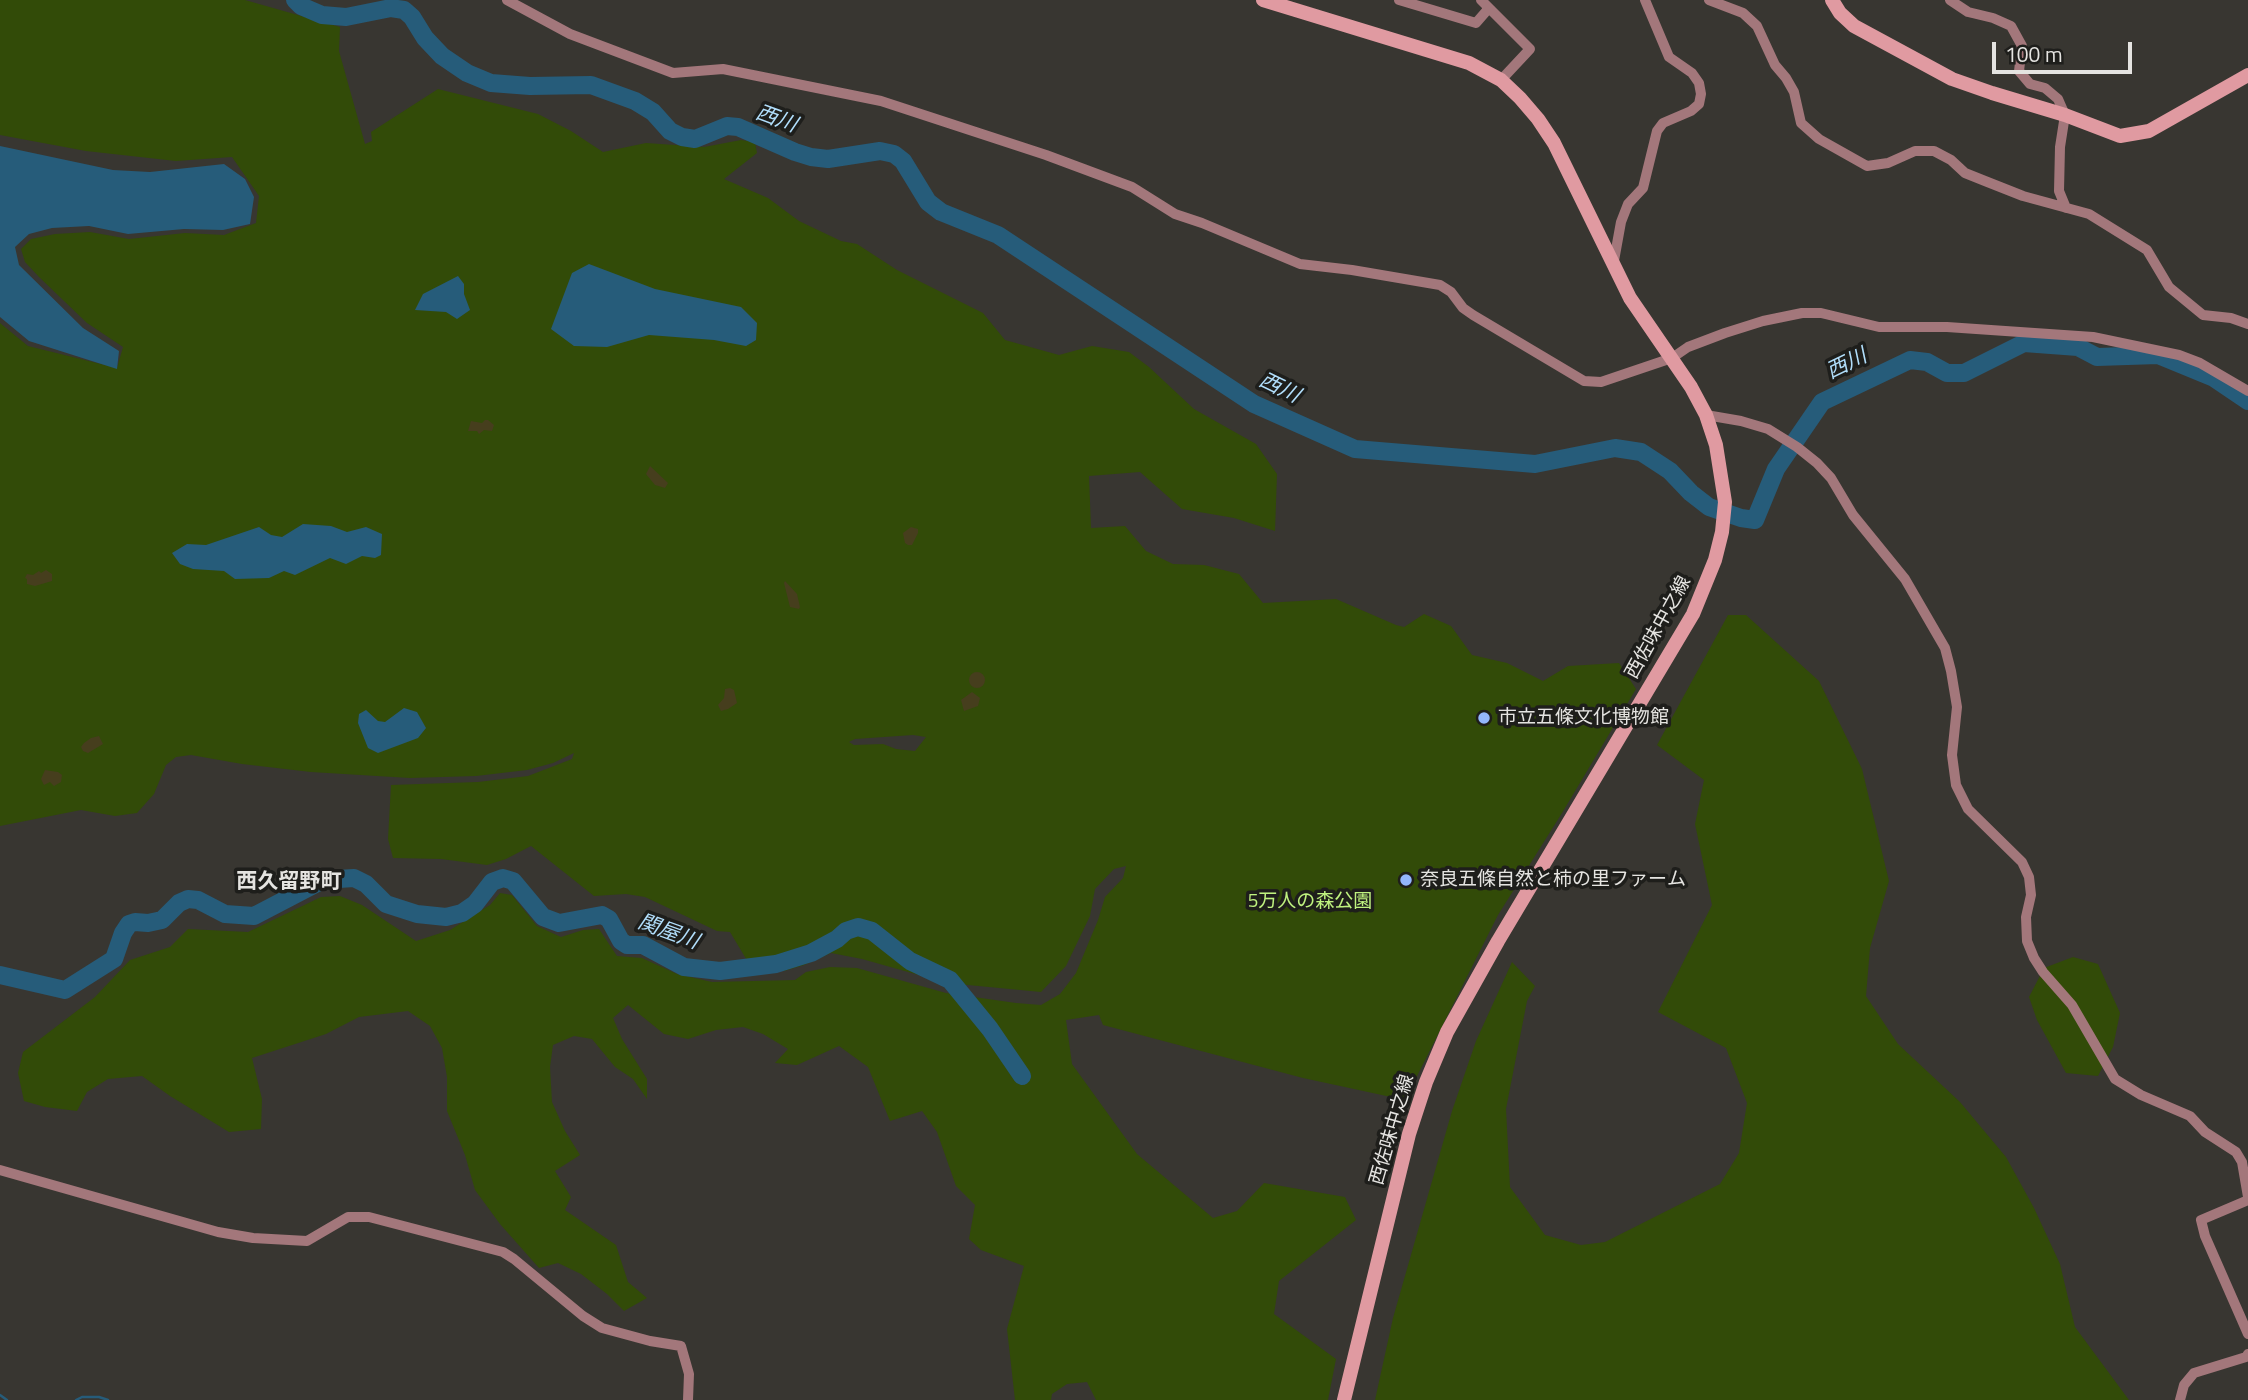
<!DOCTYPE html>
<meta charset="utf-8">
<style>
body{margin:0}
#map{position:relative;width:2248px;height:1400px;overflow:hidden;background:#383631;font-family:"Titillium Web",sans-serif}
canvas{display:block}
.scale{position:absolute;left:1992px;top:42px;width:140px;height:32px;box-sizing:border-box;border:4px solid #e5e4e1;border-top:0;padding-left:9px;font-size:21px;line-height:24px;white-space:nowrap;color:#e5e4e1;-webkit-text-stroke:5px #1e1e1b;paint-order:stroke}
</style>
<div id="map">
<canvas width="2248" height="1400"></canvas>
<div class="scale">100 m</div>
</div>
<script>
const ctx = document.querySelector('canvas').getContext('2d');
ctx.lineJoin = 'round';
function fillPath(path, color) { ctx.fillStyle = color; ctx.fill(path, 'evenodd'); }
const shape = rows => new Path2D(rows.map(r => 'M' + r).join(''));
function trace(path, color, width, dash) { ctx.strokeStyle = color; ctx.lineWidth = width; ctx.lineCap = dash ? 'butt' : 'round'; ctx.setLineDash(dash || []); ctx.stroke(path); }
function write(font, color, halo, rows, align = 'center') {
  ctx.font = font + ' "Titillium Web","Noto Sans JP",sans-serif'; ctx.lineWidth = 7; ctx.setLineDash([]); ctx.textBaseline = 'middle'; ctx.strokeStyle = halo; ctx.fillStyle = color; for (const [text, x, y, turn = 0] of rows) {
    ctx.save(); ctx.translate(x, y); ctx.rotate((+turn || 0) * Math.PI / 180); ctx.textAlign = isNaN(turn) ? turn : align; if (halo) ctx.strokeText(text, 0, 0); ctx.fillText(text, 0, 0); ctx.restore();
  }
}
const green = shape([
 [0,0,245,0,340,27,339,51,365,144,372,141,371,132,438,89,538,114,571,131,603,152,646,143,704,147,741,140,755,142,757,153,724,179,768,198,799,221,841,241,857,244,897,270,983,313,1005,340,1059,355,1092,346,1129,352,1149,367,1194,409,1256,444,1277,474,1275,531,1234,518,1182,509,1140,472,1089,476,1091,528,1125,526,1146,551,1173,564,1204,565,1239,574,1263,603,1336,599,1396,625,1404,627,1424,614,1451,626,1472,655,1507,663,1543,681,1568,666,1619,663,1636,689,1562,813,1498,915,1405,1100,1303,1078,1103,1025,1099,1015,1066,1020,1072,1064,1137,1154,1213,1218,1237,1211,1264,1183,1345,1197,1356,1220,1279,1281,1274,1314,1336,1359,1328,1400,1096,1400,1087,1382,1067,1384,1052,1394,1051,1400,1015,1400,1007,1329,1024,1266,981,1250,969,1239,975,1205,956,1186,937,1132,922,1111,890,1121,868,1067,839,1046,797,1065,775,1063,788,1049,763,1034,743,1027,716,1030,688,1039,664,1034,628,1005,613,1018,622,1039,647,1079,647,1099,633,1079,615,1067,592,1039,574,1036,553,1045,550,1067,552,1102,565,1131,580,1155,555,1171,571,1197,565,1210,616,1245,628,1282,647,1298,624,1311,607,1294,581,1274,558,1263,539,1268,500,1224,475,1190,465,1155,447,1111,447,1077,442,1048,430,1026,408,1011,359,1017,326,1034,252,1058,262,1099,261,1129,229,1132,170,1096,142,1076,108,1079,87,1092,77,1111,45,1107,24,1101,18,1073,23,1052,95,997,130,960,170,947,188,929,248,932,321,897,340,896,362,905,416,941,450,930,490,905,500,893,512,895,537,926,561,937,583,930,599,929,617,956,642,958,677,974,712,982,795,980,806,972,830,967,857,968,946,993,1016,1003,1041,1005,1060,994,1076,973,1098,920,1105,897,1123,878,1126,866,1114,869,1095,889,1090,916,1066,966,1041,992,947,983,862,959,831,953,804,965,784,971,748,962,730,932,717,931,645,897,626,894,594,896,531,846,506,859,487,865,441,859,393,858,388,839,391,785,478,782,528,776,572,759,574,753,553,763,527,770,476,776,410,778,311,772,242,764,191,755,176,757,166,765,154,794,137,813,115,816,81,810,0,826,0,323,28,346,117,368,123,347,87,323,39,277,25,262,21,249,31,239,55,234,90,232,129,239,185,233,224,235,256,223,259,196,232,157,176,161,86,151,0,135],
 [913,735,926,737,915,751,896,749,883,744,854,745,849,742,855,739],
 [1728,615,1746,615,1819,681,1862,769,1889,881,1870,948,1866,996,1898,1044,1960,1102,2006,1157,2034,1208,2060,1264,2075,1327,2129,1400,1375,1400,1393,1318,1452,1111,1476,1041,1512,962,1535,986,1527,1001,1506,1109,1510,1187,1545,1235,1581,1245,1605,1242,1720,1184,1739,1153,1747,1103,1726,1048,1658,1012,1712,905,1695,824,1704,780,1657,745],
 [2073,957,2098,964,2120,1013,2113,1047,2098,1076,2066,1073,2037,1020,2029,997,2044,968]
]);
const sand = shape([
 [485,420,488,420,494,425,492,431,484,430,479,434,477,431,468,431,471,421,482,423],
 [650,466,668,483,665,488,655,485,646,474],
 [911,527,918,529,918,533,912,545,908,545,905,543,903,533],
 [46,570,52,574,52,581,35,586,27,584,27,579,25,578,27,574,33,575,39,571,41,573],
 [785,581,797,594,800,607,799,609,790,607,784,583],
 '969 680a8 8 0 1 1 16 0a8 8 0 1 1-16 0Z',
 [730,688,734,690,737,703,728,709,721,711,718,705,724,698,725,689],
 [972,692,980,698,978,706,964,711,961,700],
 [99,736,103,744,88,753,83,751,81,747,84,743,91,738],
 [45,770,58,772,62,775,61,782,54,786,50,782,44,785,41,779]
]);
const water = shape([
 [0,146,113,170,150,172,224,164,245,179,254,197,250,224,223,230,184,229,128,234,89,226,52,228,29,234,15,247,19,265,83,328,119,351,117,369,29,341,0,317],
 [589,264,655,289,741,307,757,323,756,340,746,346,714,340,649,335,607,347,574,346,551,329,572,273],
 [458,276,464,284,464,294,470,310,457,319,446,312,415,310,423,294],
 [303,524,331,526,347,532,366,527,382,534,381,555,375,558,362,556,346,564,330,558,295,575,284,571,269,578,235,579,224,571,193,569,180,564,172,553,187,544,206,545,259,527,271,535,282,537],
 [404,708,417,712,426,728,418,738,378,753,368,748,358,723,359,714,366,710,378,721,385,722]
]);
const stream = shape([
 [0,1395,7,1400],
 [76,1400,82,1397,99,1397,108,1400]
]);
const river = shape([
 [295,0,301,6,322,15,346,17,391,8,404,10,412,17,425,38,442,56,467,73,491,83,530,86,591,85,635,101,653,112,670,131,682,137,695,139,727,126,738,127,795,152,811,157,828,159,880,151,894,154,903,161,928,202,941,212,998,235,1254,404,1355,449,1535,464,1615,448,1641,452,1670,471,1691,493,1709,507,1741,518,1755,520,1776,469,1822,402,1910,360,1927,362,1947,373,1964,373,2024,343,2078,347,2097,357,2158,355,2214,378,2248,401],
 [0,975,65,990,114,959,123,933,129,924,135,922,148,923,162,920,179,903,188,899,198,900,225,914,254,916,323,880,354,878,366,884,386,904,417,914,446,917,462,913,475,904,492,882,503,878,513,881,543,917,559,923,602,915,609,919,621,941,627,945,643,945,684,967,720,971,776,964,811,953,837,939,846,931,858,927,872,931,910,961,950,980,990,1029,1022,1076]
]);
const street = shape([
 [507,0,570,34,673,73,723,69,881,101,1046,155,1132,187,1175,214,1202,223,1300,264,1352,270,1440,285,1451,292,1463,308,1473,315,1584,381,1601,382,1672,358,1688,347,1725,333,1763,321,1802,313,1821,313,1879,327,1947,327,2093,337,2179,355,2200,363,2248,391],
 [1399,0,1476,23,1489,8],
 [1481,0,1530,49,1501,80],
 [1709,0,1743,13,1757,26,1775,65,1786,78,1794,92,1801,123,1819,139,1867,166,1888,163,1915,151,1934,151,1951,160,1965,173,1985,181,2023,196,2089,214,2147,250,2169,287,2203,315,2231,318,2248,324],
 [1950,0,1968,12,1993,18,2011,26,2022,46,2019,71,2030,84,2045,88,2058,99,2065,115,2060,147,2059,191,2066,208],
 [1613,266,1621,222,1628,204,1643,188,1657,131,1663,123,1691,111,1699,104,1701,94,1699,83,1692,73,1669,57,1645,0],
 [1706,415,1741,421,1768,429,1797,447,1817,463,1831,478,1853,515,1905,579,1945,648,1951,671,1957,707,1952,755,1956,785,1968,809,2022,862,2029,877,2031,895,2026,917,2027,941,2034,958,2043,972,2072,1005,2115,1079,2141,1095,2190,1116,2205,1132,2236,1152,2242,1162,2248,1197],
 [0,1170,218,1232,253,1238,307,1241,348,1217,369,1217,503,1252,514,1259,583,1316,602,1328,650,1341,681,1346,689,1374,688,1400],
 [2248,1200,2201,1220,2205,1236,2248,1334],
 [2180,1400,2184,1385,2194,1373,2246,1357,2248,1354]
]);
const secondary = shape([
 [1263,0,1469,63,1501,80,1520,98,1538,119,1554,143,1630,298,1691,387,1706,415,1716,445,1725,502,1722,532,1715,560,1693,614,1498,941,1447,1032,1426,1082,1409,1134,1344,1400],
 [1832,0,1840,13,1854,26,1952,79,1992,93,2065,115,2120,136,2149,131,2248,75]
]);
const markers = [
 [1484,718,7,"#93b7fd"],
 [1406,880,7,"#93b7fd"]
];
const streetNames = [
 ["西佐味中之線",1659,628,-61],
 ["西佐味中之線",1393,1130,-74]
];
const poiNames = [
 ["市立五條文化博物館",1498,718],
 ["奈良五條自然と柿の里ファーム",1420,880]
];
const parkNames = [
 ["5万人の森公園",1310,902]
];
const waterNames = [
 ["西川",776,120,20],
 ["西川",1847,365,-26],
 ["西川",1279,389,26],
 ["関屋川",668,933,20]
];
const neighbourhoodNames = [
 ["西久留野町",289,883]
];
fillPath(green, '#324b08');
fillPath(sand, '#463e1d');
fillPath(water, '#265c7a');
trace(stream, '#265c7a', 2.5);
trace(river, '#265c7a', 18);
trace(street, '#a3777b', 10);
trace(secondary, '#e09aa1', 14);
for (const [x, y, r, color] of markers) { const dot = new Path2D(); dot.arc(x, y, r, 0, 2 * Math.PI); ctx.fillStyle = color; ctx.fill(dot); trace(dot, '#1e1e1b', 2.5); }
write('19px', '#e5e4e1', '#1e1e1b', streetNames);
write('19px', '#e5e4e1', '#1e1e1b', poiNames, 'left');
write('19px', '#bff27f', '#1e1e1b', parkNames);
write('italic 21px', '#b1defb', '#1e1e1b', waterNames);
write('bold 21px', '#e5e4e1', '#1e1e1b', neighbourhoodNames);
</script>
